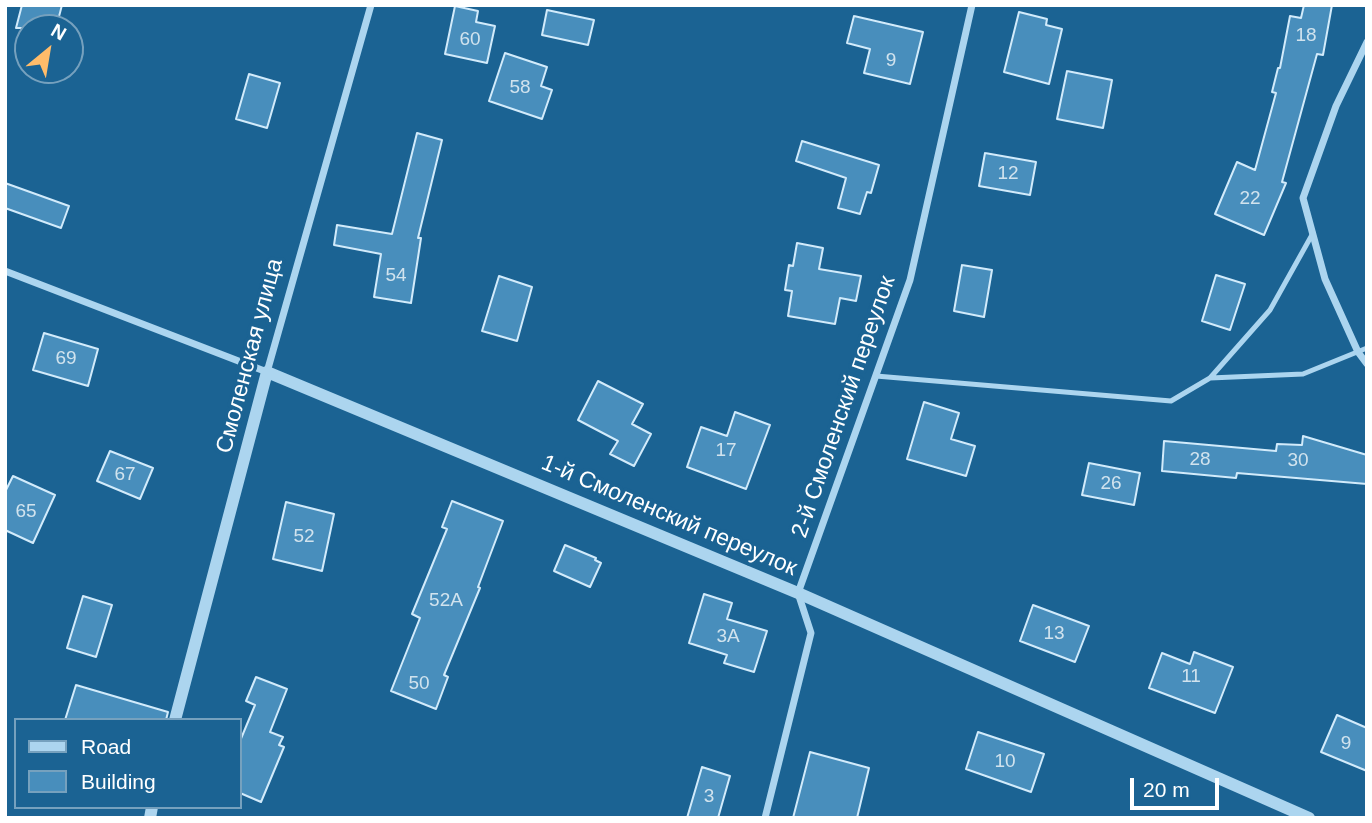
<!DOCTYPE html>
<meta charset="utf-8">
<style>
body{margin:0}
#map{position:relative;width:1372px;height:823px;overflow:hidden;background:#1b6393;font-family:Helvetica,sans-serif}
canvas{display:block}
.frame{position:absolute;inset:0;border:7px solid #fff;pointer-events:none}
.legend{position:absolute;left:14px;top:718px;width:228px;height:91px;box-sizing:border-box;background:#1b6393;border:2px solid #76a1be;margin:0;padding:9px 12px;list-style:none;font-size:21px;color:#fff}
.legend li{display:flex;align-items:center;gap:14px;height:35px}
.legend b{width:35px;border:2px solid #76a1be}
.north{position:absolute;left:14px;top:14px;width:70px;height:70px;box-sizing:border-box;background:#1b6393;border:2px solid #76a1be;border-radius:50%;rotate:30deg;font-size:19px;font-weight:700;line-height:28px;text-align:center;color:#fff}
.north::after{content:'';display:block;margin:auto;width:24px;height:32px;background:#ffbc6a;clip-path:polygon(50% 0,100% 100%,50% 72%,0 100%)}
.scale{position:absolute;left:1130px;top:778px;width:89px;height:32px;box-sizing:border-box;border:4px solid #fff;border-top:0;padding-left:9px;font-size:21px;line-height:24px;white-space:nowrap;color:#fff;-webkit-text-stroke:5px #1b6393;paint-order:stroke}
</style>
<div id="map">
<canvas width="1372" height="823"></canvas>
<div class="frame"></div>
<ul class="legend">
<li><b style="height:9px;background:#acd5ef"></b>Road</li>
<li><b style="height:19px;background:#488ebc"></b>Building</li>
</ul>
<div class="north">N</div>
<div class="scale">20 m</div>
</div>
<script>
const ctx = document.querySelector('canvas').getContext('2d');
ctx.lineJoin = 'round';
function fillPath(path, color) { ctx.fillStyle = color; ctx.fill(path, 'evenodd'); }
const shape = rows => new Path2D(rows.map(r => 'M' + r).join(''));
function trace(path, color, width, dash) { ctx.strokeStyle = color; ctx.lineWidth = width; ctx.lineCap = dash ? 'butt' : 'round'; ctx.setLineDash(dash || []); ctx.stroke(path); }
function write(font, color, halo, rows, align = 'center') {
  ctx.font = font + ' Helvetica,sans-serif'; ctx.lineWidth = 7; ctx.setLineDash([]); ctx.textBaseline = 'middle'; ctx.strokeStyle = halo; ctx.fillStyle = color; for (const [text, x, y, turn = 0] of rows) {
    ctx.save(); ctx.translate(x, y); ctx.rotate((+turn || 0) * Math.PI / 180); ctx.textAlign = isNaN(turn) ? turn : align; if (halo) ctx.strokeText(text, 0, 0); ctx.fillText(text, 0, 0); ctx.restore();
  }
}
const building = shape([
 [22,5,62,5,56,28,16,28,22,5],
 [1304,5,1332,5,1323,55,1317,54,1282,182,1286,183,1264,235,1215,214,1237,162,1255,170,1276,93,1272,92,1278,68,1280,68,1290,16,1301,18,1304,5],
 [455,6,478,11,476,22,495,26,487,63,445,54,455,6],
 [547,10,594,20,588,45,542,35,547,10],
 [1019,12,1047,19,1046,25,1062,29,1049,84,1004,72,1019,12],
 [854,16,923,32,910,84,864,73,870,49,847,43,854,16],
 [505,53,547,67,541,86,552,90,542,119,489,101,505,53],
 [1067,71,1112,80,1103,128,1057,119,1067,71],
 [249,74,280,83,267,128,236,119,249,74],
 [417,133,442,140,418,238,421,238,411,303,374,297,381,254,334,245,337,225,392,234,417,133],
 [802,141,879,165,871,193,867,192,860,214,838,208,846,178,796,161,802,141],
 [985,153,1036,162,1030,195,979,186,985,153],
 [5,183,69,206,61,228,5,208,5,183],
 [797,243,823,248,819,269,861,276,856,301,840,298,835,324,788,316,792,291,785,290,789,265,793,266,797,243],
 [962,265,992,270,984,317,954,311,962,265],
 [1216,275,1245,284,1230,330,1202,321,1216,275],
 [499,276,532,287,517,341,482,331,499,276],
 [44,333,98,349,88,386,33,370,44,333],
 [598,381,643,404,632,424,651,434,634,466,610,454,618,441,578,420,598,381],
 [924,402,959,413,951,439,975,446,966,476,907,459,924,402],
 [735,412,770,425,746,489,687,467,701,427,727,436,735,412],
 [1303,436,1367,455,1367,484,1237,473,1236,478,1162,471,1164,441,1276,451,1277,444,1302,445,1303,436],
 [110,451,153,468,140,499,97,481,110,451],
 [1089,463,1140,473,1134,505,1082,495,1089,463],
 [13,476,55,495,33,543,5,530,5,492,13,476],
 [452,501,503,521,478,587,480,588,444,675,448,677,436,709,391,691,420,618,412,614,447,529,442,527,452,501],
 [286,502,334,514,322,571,273,559,286,502],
 [565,545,596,558,595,560,601,563,590,587,554,571,565,545],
 [704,594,732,603,727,619,767,631,754,672,724,663,727,655,689,643,704,594],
 [83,596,112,605,96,657,67,648,83,596],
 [1033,605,1089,626,1075,662,1020,641,1033,605],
 [1194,652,1233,667,1215,713,1149,688,1162,653,1190,664,1194,652],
 [256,677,287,689,270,732,283,737,279,745,284,747,261,802,240,793,240,741,255,705,246,701,256,677],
 [76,685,168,712,166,720,65,720,76,685],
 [1337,715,1367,728,1367,771,1321,752,1337,715],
 [978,732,1044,754,1031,792,966,769,978,732],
 [810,752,869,768,857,818,793,818,810,752],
 [702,767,730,776,718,818,687,818,702,767]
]);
const service = shape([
 [876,376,1171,401,1210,378,1303,374,1367,348],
 [1210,378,1270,310,1313,233]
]);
const minor = shape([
 [1367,42,1336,106,1303,198,1325,279,1358,352,1367,364],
 [5,271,267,372,371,5],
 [765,818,811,633,798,593,910,280,972,5]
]);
const tertiary = shape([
 [175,720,267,372,798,593,1309,818],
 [150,818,152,807]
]);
const numberNames = [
 ["18",1306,36],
 ["60",470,40],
 ["9",891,61],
 ["58",520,88],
 ["12",1008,174],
 ["22",1250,199],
 ["54",396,276],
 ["69",66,359],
 ["17",726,451],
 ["28",1200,460],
 ["30",1298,461],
 ["67",125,475],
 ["26",1111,484],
 ["65",26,512],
 ["52",304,537],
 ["52А",446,601],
 ["13",1054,634],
 ["3А",728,637],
 ["11",1191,677],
 ["50",419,684],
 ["9",1346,744],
 ["10",1005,762],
 ["3",709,797]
];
const streetNames = [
 ["Смоленская улица",250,356,-75],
 ["2-й Смоленский переулок",844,407,-71],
 ["1-й Смоленский переулок",669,516,23]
];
fillPath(building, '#488ebc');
trace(building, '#d2ebfb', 2);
trace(service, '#acd5ef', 5);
trace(minor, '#acd5ef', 7);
trace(tertiary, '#acd5ef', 12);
write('19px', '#d1e3ee', null, numberNames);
write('23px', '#fff', '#1b6393', streetNames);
</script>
